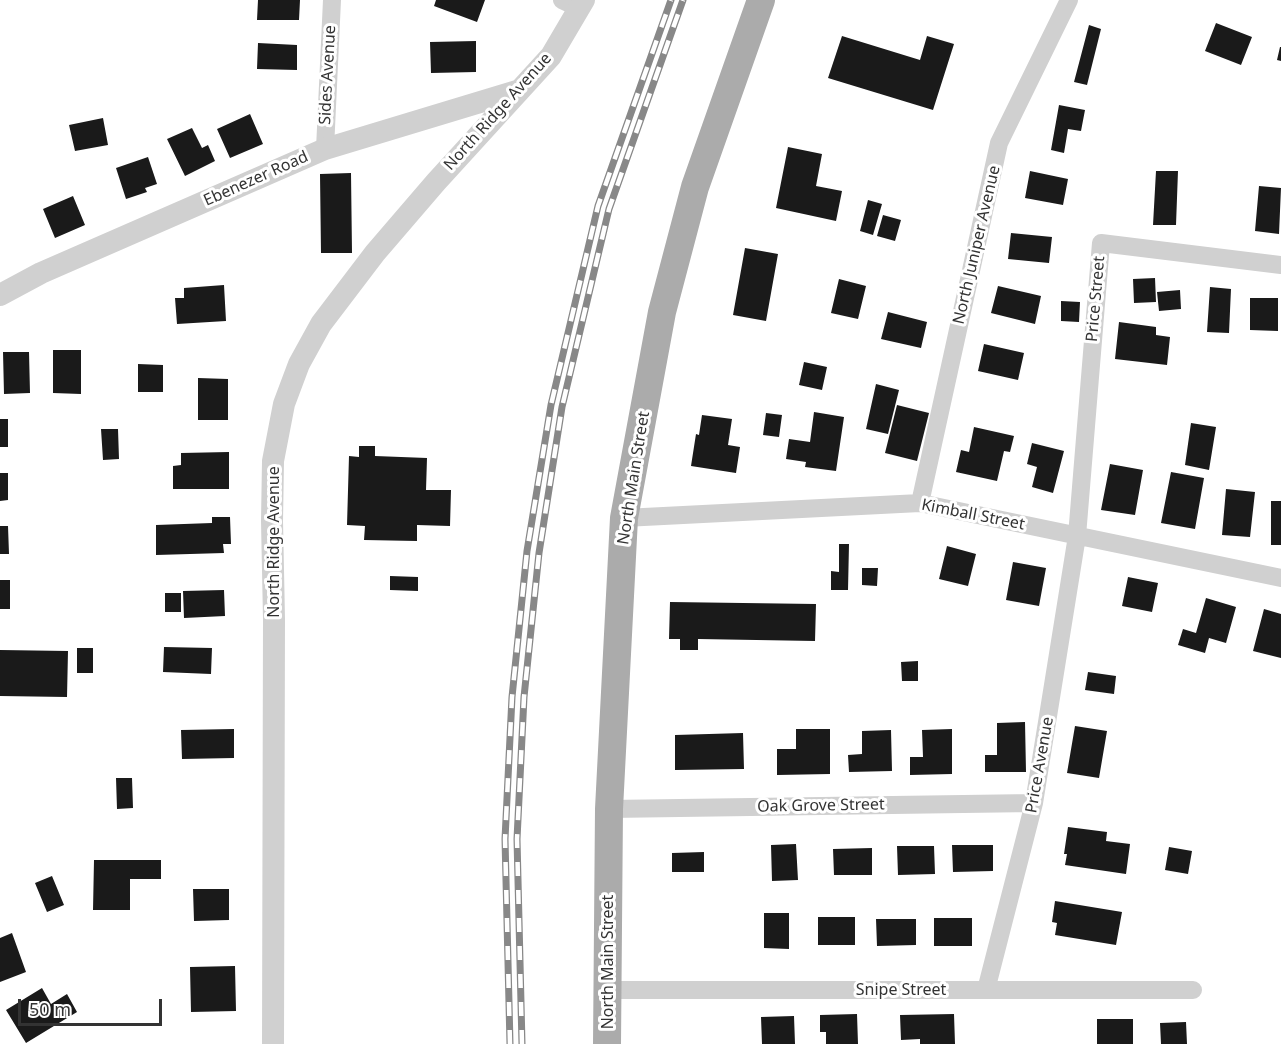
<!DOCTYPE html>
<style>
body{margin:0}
#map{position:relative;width:1281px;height:1044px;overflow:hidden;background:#fff;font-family:"Noto Sans",sans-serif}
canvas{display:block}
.scale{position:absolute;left:18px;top:999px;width:144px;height:27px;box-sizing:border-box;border:3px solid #333;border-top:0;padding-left:8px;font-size:18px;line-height:21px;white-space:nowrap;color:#333;-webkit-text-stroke:4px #fff;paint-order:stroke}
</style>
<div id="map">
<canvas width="1281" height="1044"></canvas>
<div class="scale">50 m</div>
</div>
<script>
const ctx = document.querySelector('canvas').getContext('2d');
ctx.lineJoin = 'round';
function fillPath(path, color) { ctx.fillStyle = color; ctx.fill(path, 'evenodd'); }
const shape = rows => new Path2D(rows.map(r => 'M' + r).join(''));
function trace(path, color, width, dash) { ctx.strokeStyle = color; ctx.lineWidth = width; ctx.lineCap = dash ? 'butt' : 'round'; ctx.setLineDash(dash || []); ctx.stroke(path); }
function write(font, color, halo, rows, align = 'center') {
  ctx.font = font + ' "Noto Sans",sans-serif'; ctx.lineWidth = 6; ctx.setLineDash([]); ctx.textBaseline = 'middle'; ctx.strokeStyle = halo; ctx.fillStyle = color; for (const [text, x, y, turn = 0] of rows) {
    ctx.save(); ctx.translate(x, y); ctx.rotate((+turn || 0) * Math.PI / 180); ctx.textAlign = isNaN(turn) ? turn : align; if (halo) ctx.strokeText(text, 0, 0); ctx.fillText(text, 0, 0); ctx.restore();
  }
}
const building = shape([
 [258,0,300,0,299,20,257,20],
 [436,0,485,0,477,22,434,6],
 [1216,23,1252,37,1241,65,1205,51],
 [1089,25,1101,29,1087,85,1074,82],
 [842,36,920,60,927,36,954,44,933,110,828,78],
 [476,41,476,72,431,73,430,42],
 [258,43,297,45,297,70,257,69],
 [1280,47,1281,47,1281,61,1277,60],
 [1059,105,1085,110,1081,131,1068,129,1064,153,1051,150],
 [250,114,263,144,230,158,217,129],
 [103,118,108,145,75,151,69,125],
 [192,128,202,148,208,145,215,161,185,176,167,139],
 [788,147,822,154,816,186,842,191,836,221,776,208],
 [148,157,157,184,145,188,147,192,126,199,116,168],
 [1030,171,1068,179,1063,205,1025,198],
 [1156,171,1178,171,1176,225,1153,225],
 [351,173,352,253,321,253,320,174],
 [1259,186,1281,188,1279,234,1255,231],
 [73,196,85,225,55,238,43,209],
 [868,200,882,204,873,235,860,231],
 [883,215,901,220,895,241,877,236],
 [1011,233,1052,237,1049,263,1008,259],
 [745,248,778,254,766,321,733,315],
 [1155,278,1156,302,1134,303,1133,279],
 [839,279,866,286,858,319,831,313],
 [224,285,226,321,177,324,175,298,184,298,184,288],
 [998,286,1041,296,1035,324,991,313],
 [1210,287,1231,289,1229,333,1207,332],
 [1180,290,1181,309,1159,311,1157,292],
 [1250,298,1278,298,1278,331,1250,330],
 [1061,301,1080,302,1079,322,1061,321],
 [888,312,927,322,921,348,881,339],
 [1119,322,1156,327,1156,335,1170,337,1167,365,1115,359],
 [984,344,1024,353,1018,380,978,371],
 [53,350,81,350,81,394,53,393],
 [3,352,29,352,30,393,4,394],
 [804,362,827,367,822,390,799,385],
 [138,364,163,365,163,392,138,392],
 [198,378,228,379,228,420,198,420],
 [876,384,899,390,888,434,866,429],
 [897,405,929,413,917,461,885,453],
 [814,412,844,417,836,471,805,467,806,462,786,459,789,439,810,442],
 [766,413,782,415,779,437,763,435],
 [702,415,732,419,728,445,740,447,736,473,691,466,696,434,699,435],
 [0,419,8,419,8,447,0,447],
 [1191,423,1216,427,1209,470,1185,465],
 [974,427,1014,436,1010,452,1004,451,997,481,956,472,961,450,969,452],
 [101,429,118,429,119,459,103,460],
 [1032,443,1064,451,1053,493,1032,487,1037,467,1027,464],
 [359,446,375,446,375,456,427,458,426,490,451,490,450,526,417,525,417,541,364,540,365,526,347,525,349,456,359,457],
 [229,452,229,489,173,489,173,466,181,465,181,453],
 [1110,464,1143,470,1135,515,1101,510],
 [1171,472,1204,478,1195,529,1161,523],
 [0,473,8,473,8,500,0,501],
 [1226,489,1255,492,1250,537,1222,535],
 [1271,501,1281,501,1281,545,1271,545],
 [212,517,230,517,231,544,223,544,224,553,156,555,156,525,212,523],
 [0,526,8,526,9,554,0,554],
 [839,544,849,544,848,590,831,590,831,571,839,572],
 [947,546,976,554,968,586,939,579],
 [1013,562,1046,568,1039,606,1006,600],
 [862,568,878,568,877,586,862,585],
 [390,576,418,577,418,591,390,590],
 [1128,577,1158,583,1152,612,1122,606],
 [0,580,10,580,10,609,0,609],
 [224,590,225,616,184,618,183,591],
 [165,593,181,593,181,612,165,612],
 [1206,598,1236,607,1226,643,1209,638,1205,653,1178,645,1183,629,1196,633],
 [670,602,816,604,815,641,698,639,698,650,680,650,680,639,669,639],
 [1264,609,1281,614,1281,658,1253,651],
 [164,647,212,648,211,674,163,672],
 [77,648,93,648,93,673,77,673],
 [0,650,68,651,67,697,0,696],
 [918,661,918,681,902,681,901,662],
 [1088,672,1116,676,1114,694,1085,690],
 [1025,722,1026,772,985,772,985,755,997,755,997,723],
 [1075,726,1107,731,1099,778,1067,773],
 [234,729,234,758,182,759,181,730],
 [796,729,830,729,830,774,777,775,777,749,796,749],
 [952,729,952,774,910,775,910,757,923,757,922,730],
 [891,730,892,771,849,772,848,755,862,754,862,731],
 [743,733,744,769,675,770,675,735],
 [116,778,132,778,133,808,117,809],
 [1068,827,1107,832,1106,841,1130,844,1126,874,1065,865,1067,854,1064,854],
 [796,844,798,880,772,881,771,845],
 [952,845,993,845,993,871,953,872],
 [897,846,934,846,935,874,898,875],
 [1169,847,1192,851,1188,874,1165,870],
 [872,848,872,875,834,875,833,849],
 [704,852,704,872,672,872,672,853],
 [94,860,161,860,161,879,130,879,130,910,93,910],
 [52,876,64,905,47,912,35,883],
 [193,889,229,889,229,920,194,921],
 [1055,901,1122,912,1116,945,1055,935,1057,923,1052,922],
 [764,913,789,913,789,949,764,948],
 [818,917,855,917,855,945,818,945],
 [934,918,972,918,972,946,934,946],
 [876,919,916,919,916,945,877,946],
 [12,933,26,972,0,982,0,938],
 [235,966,236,1011,191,1012,190,967],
 [42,988,51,1004,67,994,77,1012,26,1043,6,1010],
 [857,1014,858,1044,826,1044,826,1032,820,1032,820,1015],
 [954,1014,955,1044,920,1044,920,1039,901,1040,900,1015],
 [794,1016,795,1044,762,1044,761,1017],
 [1097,1019,1133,1019,1133,1044,1097,1044],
 [1186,1022,1187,1044,1161,1044,1160,1023]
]);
const minor = shape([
 [562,0,579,8],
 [325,149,332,0],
 [920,503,999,143,1069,0],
 [624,518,920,503,1281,578],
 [609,809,1034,803],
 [608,990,1193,990],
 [986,990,1034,803,1077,536,1101,243,1281,265]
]);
const tertiary = shape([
 [0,295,41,273,325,149,520,90],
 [273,1044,274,619,272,521,273,461,284,404,299,364,321,324,375,253,436,182,551,56,584,0]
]);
const primary = shape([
 [607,1044,609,809,624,518,662,312,695,187,761,0]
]);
const rail = shape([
 [510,1044,505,839,512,697,527,551,551,405,598,206,671,0],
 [522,1044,517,839,524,697,539,553,562,407,609,209,683,0]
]);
const streetNames = [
 ["Sides Avenue",328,75,-87],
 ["North Ridge Avenue",498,112,-48],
 ["Ebenezer Road",256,179,-24],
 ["North Juniper Avenue",977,245,-77],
 ["Price Street",1096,299,-85],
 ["North Main Street",634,478,-81],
 ["Kimball Street",973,515,11],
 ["North Ridge Avenue",274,542,-90],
 ["Price Avenue",1040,765,-80],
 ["Oak Grove Street",821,806,-1],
 ["North Main Street",608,962,-90],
 ["Snipe Street",901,990]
];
fillPath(building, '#1a1a1a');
trace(minor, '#d0d0d0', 18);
trace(tertiary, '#d0d0d0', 22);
trace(primary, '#ababab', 28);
trace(rail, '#888', 7);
trace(rail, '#fff', 4.5, [14]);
write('16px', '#333', '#fff', streetNames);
</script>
